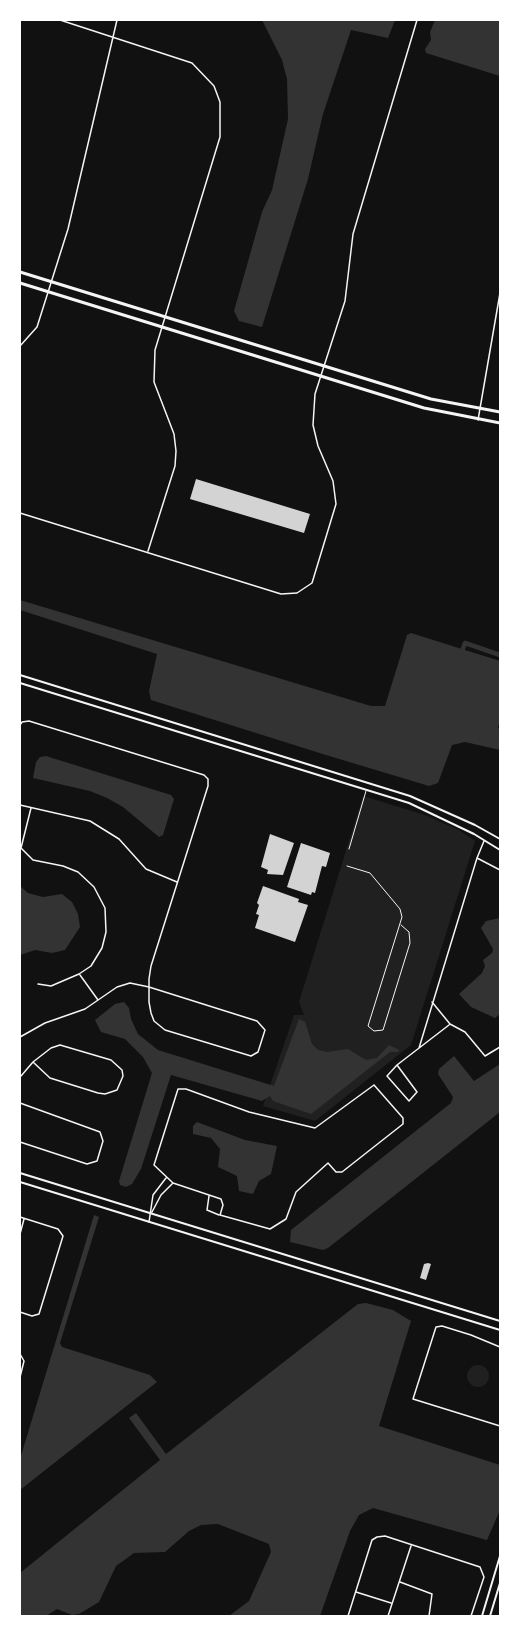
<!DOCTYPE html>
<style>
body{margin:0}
#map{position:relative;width:520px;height:1636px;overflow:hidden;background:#111;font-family:Montserrat,sans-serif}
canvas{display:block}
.frame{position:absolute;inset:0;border:21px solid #fff;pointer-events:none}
</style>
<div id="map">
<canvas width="520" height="1636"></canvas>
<div class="frame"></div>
</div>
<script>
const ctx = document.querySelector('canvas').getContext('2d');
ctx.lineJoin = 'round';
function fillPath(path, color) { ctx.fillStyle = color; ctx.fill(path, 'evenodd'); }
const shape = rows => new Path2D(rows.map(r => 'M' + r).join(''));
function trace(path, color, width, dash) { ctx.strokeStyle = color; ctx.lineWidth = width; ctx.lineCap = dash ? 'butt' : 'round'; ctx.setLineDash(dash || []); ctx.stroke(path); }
const green = shape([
 [363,796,425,815,459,830,475,841,411,1045,315,1121,263,1106,294,1015,304,1015,299,1002],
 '467 1376a11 11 0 1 1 22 0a11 11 0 1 1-22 0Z'
]);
const water = shape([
 [262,20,395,20,388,38,351,30,323,114,308,179,262,327,239,321,234,311,262,212,272,190,288,119,287,79,282,60],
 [435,20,500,20,500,76,426,53,425,49,431,40,430,32],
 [20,600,371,706,385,706,407,635,411,633,500,661,500,720,498,728,500,729,500,750,465,742,452,745,438,783,429,786,326,755,151,700,149,691,157,654,20,610],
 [46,756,171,795,174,799,163,835,159,837,123,807,107,798,90,791,33,778,36,762,40,757],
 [20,886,28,893,43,897,62,894,72,902,78,914,80,927,65,950,52,953,35,950,20,955],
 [500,918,500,1014,495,1018,471,1007,459,994,482,973,485,966,483,960,492,953,493,949,481,928,486,921],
 [124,1002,129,1008,131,1019,138,1034,158,1050,274,1086,299,1019,305,1022,312,1044,318,1050,327,1052,348,1049,366,1060,377,1058,389,1045,399,1050,398,1052,390,1052,311,1114,273,1101,270,1096,262,1101,171,1075,141,1169,132,1184,126,1187,120,1185,119,1181,152,1073,143,1057,125,1039,101,1032,95,1020,115,1004],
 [454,1056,474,1081,500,1064,500,1112,328,1248,323,1250,290,1242,291,1230,451,1103,453,1097,438,1074,439,1069],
 [197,1122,245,1140,277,1146,271,1174,259,1181,253,1194,239,1191,237,1176,218,1167,220,1149,211,1138,193,1134,193,1126],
 [94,1215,99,1217,60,1343,62,1347,150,1375,157,1382,20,1490,20,1459],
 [366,1303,393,1310,411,1321,379,1426,500,1465,500,1510,487,1540,373,1508,359,1515,350,1531,320,1616,229,1616,249,1601,271,1552,269,1544,218,1524,201,1525,189,1531,165,1552,134,1553,116,1566,99,1602,79,1614,72,1615,57,1609,46,1616,20,1616,20,1573,160,1460,129,1418,136,1413,166,1454,358,1304]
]);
const canal = shape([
 [461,654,465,643,500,655]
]);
const building = shape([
 [196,479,310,514,304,533,190,499],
 [270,834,294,843,283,875,267,874,268,870,261,867],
 [301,843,330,853,326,867,322,866,315,893,312,892,311,895,287,887],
 [263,886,299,899,298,902,308,905,295,942,255,928,259,915,256,914,259,905,257,903],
 [428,1263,431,1264,426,1280,420,1278,424,1264]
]);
const service = shape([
 [349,849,366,791],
 [347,866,370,873,400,909,402,917,368,1026,374,1031,383,1030,410,943,409,932,401,925]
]);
const minor = shape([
 [60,20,192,63,214,86,220,102,220,137,155,350,154,382,174,434,176,451,175,466,148,551],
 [20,346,37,327,68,229,117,20],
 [478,420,500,293],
 [20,513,281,594,297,593,312,583,336,504,333,481,318,446,313,425,315,394,345,301,353,234,417,20],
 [20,725,22,722,29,721,204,775,208,779,208,786,151,966,149,979,149,1002,151,1013,154,1021,165,1030,251,1056,258,1052,265,1030,257,1021,149,987,130,983,117,987,85,1009,45,1023,20,1037],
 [20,805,90,821,119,839,146,869,177,882],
 [31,808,21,848,33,860,63,866,78,872,94,887,105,908,106,932,102,948,91,966,79,974,51,986,38,984],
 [477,858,500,870],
 [80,975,98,1000],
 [432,1002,450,1024,465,1032,485,1056,500,1047],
 [419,1048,477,858,484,841],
 [397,1065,417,1092,409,1101,387,1076,397,1065],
 [397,1065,449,1025],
 [20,1074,21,1076,33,1062,51,1048,60,1045,111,1060,122,1070,123,1076,117,1090,105,1094,98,1093,50,1078,33,1062],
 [374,1085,403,1118,403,1124,342,1172,336,1172,328,1163,296,1192,286,1219,270,1229,220,1215,223,1205,221,1199,173,1183,154,1165,178,1089,186,1089,249,1112,315,1128,374,1085],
 [20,1103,100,1132,103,1141,97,1161,87,1164,20,1142],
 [209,1196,207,1210,219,1215],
 [152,1212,161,1195,173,1183],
 [20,1217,58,1229,63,1236,39,1314,32,1316,20,1312],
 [149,1222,153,1195,166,1178],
 [20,1234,24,1219],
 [500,1347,471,1335,442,1326,436,1327,413,1399,500,1426],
 [20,1354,24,1361,20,1377],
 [400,1582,432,1594,429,1616],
 [356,1592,391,1603],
 [348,1616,372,1540,377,1537,385,1536,480,1567,484,1577,471,1616],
 [388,1616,411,1546]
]);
const tertiary = shape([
 [20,675,410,796,475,825,500,839],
 [20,683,409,803,474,834,500,850]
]);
const secondary = shape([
 [20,1173,500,1321],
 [20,1182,500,1330],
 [482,1616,500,1556],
 [490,1616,500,1583]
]);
const primary = shape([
 [20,272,431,399,500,412],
 [20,283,424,408,500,423]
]);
fillPath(green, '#202020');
fillPath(water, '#333');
trace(canal, '#333', 4.5);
fillPath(building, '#d3d3d3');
trace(service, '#f5f5f5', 1);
trace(minor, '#f5f5f5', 1.5);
trace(tertiary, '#f5f5f5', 2);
trace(secondary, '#f5f5f5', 2);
trace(primary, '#f5f5f5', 3);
</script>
